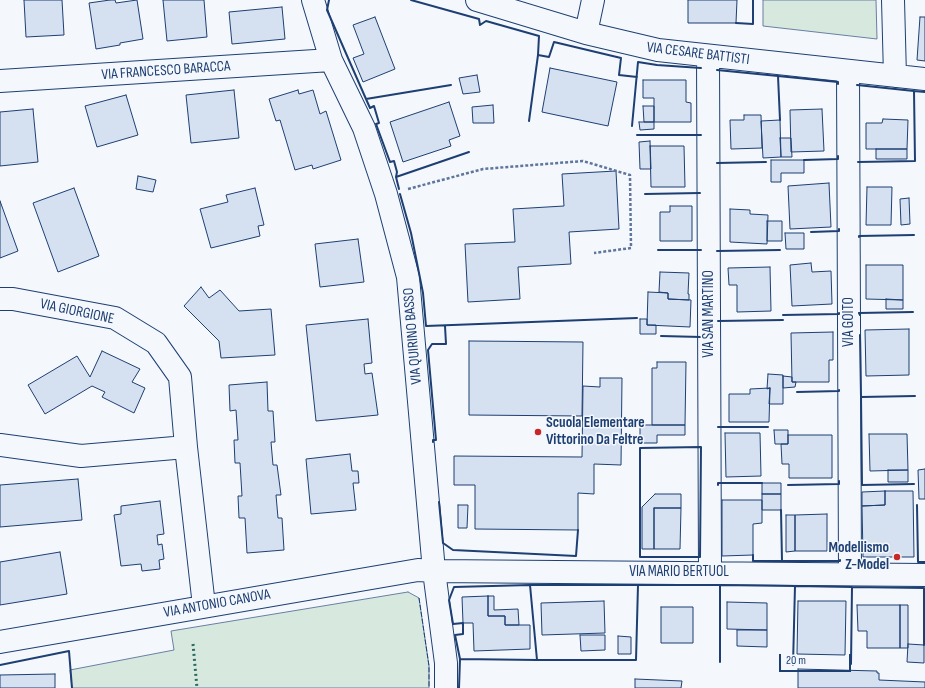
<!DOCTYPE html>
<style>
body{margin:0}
#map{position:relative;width:925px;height:688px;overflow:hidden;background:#f4f7fb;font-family:"Sofia Sans Condensed",sans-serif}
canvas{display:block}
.scale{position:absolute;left:779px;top:654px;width:72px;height:18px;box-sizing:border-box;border:2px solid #1d3f73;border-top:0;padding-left:5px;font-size:12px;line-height:14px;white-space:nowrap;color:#1d3f73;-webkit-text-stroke:3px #f4f7fb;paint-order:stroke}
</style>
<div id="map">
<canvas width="925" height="688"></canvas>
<div class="scale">20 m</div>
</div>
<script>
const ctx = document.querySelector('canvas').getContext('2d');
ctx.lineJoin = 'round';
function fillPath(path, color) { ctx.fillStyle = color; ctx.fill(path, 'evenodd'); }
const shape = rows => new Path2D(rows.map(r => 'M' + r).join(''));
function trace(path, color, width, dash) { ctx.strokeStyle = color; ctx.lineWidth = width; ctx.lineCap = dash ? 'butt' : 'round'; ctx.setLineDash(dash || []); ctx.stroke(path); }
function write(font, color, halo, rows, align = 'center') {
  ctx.font = font + ' "Sofia Sans Condensed",sans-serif'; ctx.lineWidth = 3; ctx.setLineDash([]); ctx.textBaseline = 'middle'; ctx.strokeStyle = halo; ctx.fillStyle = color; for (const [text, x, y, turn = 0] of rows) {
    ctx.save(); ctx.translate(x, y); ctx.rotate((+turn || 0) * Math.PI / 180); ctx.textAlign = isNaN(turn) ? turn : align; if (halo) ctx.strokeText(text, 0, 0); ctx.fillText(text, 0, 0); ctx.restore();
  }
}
const green = shape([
 [763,0,876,0,877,39,763,26,763,0],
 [408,592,419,598,429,666,429,688,72,688,70,670,174,650,171,631,408,592]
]);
const building = shape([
 [24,0,62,0,64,35,26,37,24,0],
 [110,0,115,0,116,3,137,0,143,39,120,43,120,45,96,49,89,3,110,0],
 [163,0,204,0,207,37,167,41,163,0],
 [688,0,737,0,736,23,688,23,688,0],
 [282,7,285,39,232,44,229,12,282,7],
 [375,17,395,69,363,82,353,58,364,54,353,25,375,17],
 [920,17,925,17,925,61,917,60,920,17],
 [550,68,617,82,608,126,542,112,550,68],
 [477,75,480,92,463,94,459,78,477,75],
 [643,80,686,80,686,102,691,103,691,122,654,122,654,98,643,98,643,80],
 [234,90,239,138,191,143,186,95,234,90],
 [298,90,299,94,313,90,320,114,326,111,341,160,313,169,312,165,295,170,280,120,276,121,269,99,298,90],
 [126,95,138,135,97,147,85,106,126,95],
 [449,102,460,136,449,140,451,146,403,162,390,122,449,102],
 [493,105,494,123,473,123,472,107,493,105],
 [643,106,654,106,654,122,644,122,643,106],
 [33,109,38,162,0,166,0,112,33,109],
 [822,109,824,151,791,152,790,110,822,109],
 [744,115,761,115,762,148,731,149,730,120,744,120,744,115],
 [883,119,908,120,907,149,866,149,866,123,882,123,883,119],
 [780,120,781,157,763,158,761,121,780,120],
 [639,122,654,122,654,129,640,130,639,122],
 [780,138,791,138,792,157,781,157,780,138],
 [650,141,651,169,640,169,639,142,650,141],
 [650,146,684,146,685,187,651,187,650,146],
 [876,149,907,149,907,159,876,159,876,149],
 [771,160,804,160,804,173,781,173,781,182,771,182,771,160],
 [616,171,619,229,569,232,571,264,518,267,520,299,468,302,465,244,515,242,513,209,564,206,562,174,616,171],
 [138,176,156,180,153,192,136,189,138,176],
 [829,183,831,227,790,229,788,186,829,183],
 [867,187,892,187,891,225,866,225,867,187],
 [74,188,99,256,58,272,33,203,74,188],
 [255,188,264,225,258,226,260,236,211,248,200,209,228,202,226,195,255,188],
 [909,198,910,224,901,225,900,199,909,198],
 [0,201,18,251,0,258,0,201],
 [670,206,692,206,692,241,660,241,660,212,670,212,670,206],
 [730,209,750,210,750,214,768,215,767,244,730,242,730,209],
 [767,221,782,221,782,241,767,241,767,221],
 [785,233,804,233,804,249,786,249,785,233],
 [358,239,364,282,320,287,315,244,358,239],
 [811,263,812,272,831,271,832,304,792,306,790,265,811,263],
 [866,265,903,265,903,300,866,299,866,265],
 [770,267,771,311,737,312,737,285,729,285,728,268,770,267],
 [660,272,689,273,688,294,689,294,689,300,668,299,668,293,659,292,660,272],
 [201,287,209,298,220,290,239,311,271,309,275,355,221,358,219,341,184,306,201,287],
 [648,292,668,293,668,299,691,300,690,327,647,325,648,292],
 [886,299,903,300,903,309,886,309,886,299],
 [368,319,372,363,364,364,365,374,372,373,378,415,316,421,306,325,368,319],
 [640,319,647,319,647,325,656,325,656,334,640,334,640,319],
 [909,329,909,375,866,376,865,330,909,329],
 [833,332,833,360,829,360,829,382,792,382,791,333,833,332],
 [469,341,583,342,582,416,469,415,469,341],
 [102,351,140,369,132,382,145,388,134,413,102,397,105,392,92,386,45,414,28,385,77,356,90,377,102,351],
 [657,362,686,362,685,425,652,425,652,368,657,368,657,362],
 [768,374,783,375,783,404,769,404,770,388,767,389,768,374],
 [783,376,792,377,792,382,796,382,795,387,783,388,783,376],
 [600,378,622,378,621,465,594,464,594,494,578,493,578,530,475,529,475,485,454,485,454,456,582,457,583,386,600,387,600,378],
 [267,382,268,411,273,411,275,442,271,442,273,465,277,465,281,495,276,495,278,518,282,518,284,550,247,553,245,518,239,518,238,496,242,496,240,463,235,463,234,440,238,440,236,410,230,411,229,385,267,382],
 [770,388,769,422,729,422,729,394,750,394,750,389,770,388],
 [640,425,685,425,685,435,657,435,657,443,640,443,640,425],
 [774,430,788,430,788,444,775,444,774,430],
 [725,433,760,433,761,476,726,477,725,433],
 [869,434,907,434,908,470,870,471,869,434],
 [788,435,832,435,832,478,789,478,789,464,782,464,781,444,788,444,788,435],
 [350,454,352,471,358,471,359,483,353,483,356,510,311,514,306,459,350,454],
 [925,469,925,499,919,499,918,470,925,469],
 [888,470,908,470,908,482,888,482,888,470],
 [78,479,82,520,0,527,0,485,78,479],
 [762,483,781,483,781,494,762,494,762,483],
 [885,491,885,505,862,506,862,492,885,491],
 [885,491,913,491,914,557,863,557,862,506,885,505,885,491],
 [655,494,681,494,681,508,654,508,654,549,642,549,642,507,655,494],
 [762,494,781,494,781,510,762,510,762,494],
 [722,500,762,500,762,523,753,524,753,555,722,556,722,500],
 [160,501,164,534,157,535,158,545,162,544,164,559,159,560,160,569,142,571,141,564,121,566,114,515,121,514,121,506,160,501],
 [458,505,468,505,467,528,458,528,458,505],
 [654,508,681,508,680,549,654,549,654,508],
 [827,514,827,551,795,551,795,515,827,514],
 [786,515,795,515,795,551,786,552,786,515],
 [60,552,67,594,0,605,0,562,60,552],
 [488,596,488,616,505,616,505,625,530,625,530,649,474,651,473,623,463,623,462,597,488,596],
 [488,596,494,596,494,610,518,609,519,625,505,625,505,616,488,616,488,596],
 [604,601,605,633,542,635,541,603,604,601],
 [798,601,846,601,845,655,797,654,798,601],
 [727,602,767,603,767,630,727,629,727,602],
 [857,605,900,605,900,648,867,648,867,631,858,631,857,605],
 [900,605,908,605,908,648,900,648,900,605],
 [661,607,693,607,693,643,661,643,661,607],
 [737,630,767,630,767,647,737,646,737,630],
 [580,635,605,635,605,650,581,651,580,635],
 [618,636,631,637,631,654,618,654,618,636],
 [908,644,924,645,924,663,907,662,908,644],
 [798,669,877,671,877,673,879,673,879,680,925,682,925,688,798,688,798,669],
 [55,674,55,688,0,688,0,675,55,674],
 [635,679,682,681,681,688,635,688,635,679]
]);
const path = shape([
 [408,189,483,169,583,161,630,175,631,248,594,253]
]);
const street = shape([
 [313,0,331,60,364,128,386,194,408,277,434,571,446,663,446,688],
 [477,0,586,33,658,50,925,79],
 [893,0,895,76],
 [586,33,593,0],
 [708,56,710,572],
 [848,71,850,573],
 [0,81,331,60],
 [0,299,13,299,115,318,156,343,180,377,186,447,204,606],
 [0,445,81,456,186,447],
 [0,642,418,570,434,571,925,575]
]);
const hedge = shape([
 [193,644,197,688]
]);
const fence = shape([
 [419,598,429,666,429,688]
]);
const wall = shape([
 [329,0,327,10,366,99,451,85],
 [411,0,479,19,480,25,486,21,539,36,538,55,529,121],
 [736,23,753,24,753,0],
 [538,55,549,57,554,42,621,58,619,75,637,77],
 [717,70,778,76],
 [857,85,914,91,915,161,858,162],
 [914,91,925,92],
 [366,99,370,108,374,106,379,123,376,124,390,162,394,161,397,172,396,177,469,152],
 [780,120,778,76,838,82,838,84],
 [632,126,638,62,657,65,701,68],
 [637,135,701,135],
 [804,160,838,159,838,156],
 [717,163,766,162],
 [396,177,399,189],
 [400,194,411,233,423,293,426,326,637,318],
 [645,194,700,193],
 [811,232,839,231,839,229],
 [859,237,859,236,914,235],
 [658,250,701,250],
 [717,251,780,250],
 [783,315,839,314,839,313],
 [860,315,859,313,913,312],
 [718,321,783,320],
 [860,335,861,397],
 [661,336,701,337],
 [797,392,839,391,839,390],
 [718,427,768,427],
 [433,442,433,440,436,440,428,350,432,344,446,344,445,326],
 [701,447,700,557,640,557,640,448,701,447],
 [914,484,862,485,861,397,915,396],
 [718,485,718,483,762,483],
 [788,485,839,484,839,481],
 [439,502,443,543,453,550,576,556,578,530],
 [917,505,918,562,925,562],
 [781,510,782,561,840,561,840,560],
 [753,555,753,561,782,561],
 [530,585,638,585,636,660,537,660,460,659,455,635,463,634,463,623,453,624,449,600,454,587,530,585,537,660],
 [638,585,720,585,720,662],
 [720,585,795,586,793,665],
 [795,586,852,587,851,664],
 [852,587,924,588,924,645],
 [0,665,69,651,72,688],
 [459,688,460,659]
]);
const markers = [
 [538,432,4,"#c62828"],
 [897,557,4,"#c62828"]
];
const streetNames = [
 ["VIA CESARE BATTISTI",698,54,7],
 ["VIA FRANCESCO BARACCA",166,71,-4],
 ["VIA GIORGIONE",77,312,12],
 ["VIA SAN MARTINO",709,314,-90],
 ["VIA GOITO",849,322,-90],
 ["VIA QUIRINO BASSO",413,336,-95],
 ["VIA MARIO BERTUOL",679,572],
 ["VIA ANTONIO CANOVA",217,604,-10]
];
const poiNames = [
 ["Scuola Elementare",546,423],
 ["Vittorino Da Feltre",546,440],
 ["Modellismo",889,548,"right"],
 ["Z-Model",889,565,"right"]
];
fillPath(green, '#d7e8df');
trace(green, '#687fa3', 1);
fillPath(building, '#d5e0f0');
trace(building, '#1d3f73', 1);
trace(street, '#1d3f73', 24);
trace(path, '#5e769c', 2.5, [3, 2]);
trace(street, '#f4f7fb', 22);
trace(hedge, '#2c6c60', 3, [2, 3]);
trace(fence, '#1d3f73', 1, [5, 2]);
trace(wall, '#1d3f73', 2);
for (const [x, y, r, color] of markers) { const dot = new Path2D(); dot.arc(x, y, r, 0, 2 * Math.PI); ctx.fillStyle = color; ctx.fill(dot); trace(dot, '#f4f7fb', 1.5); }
write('15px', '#1d3f73', '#f4f7fb', streetNames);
write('bold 15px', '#1d3f73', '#f4f7fb', poiNames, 'left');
</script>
